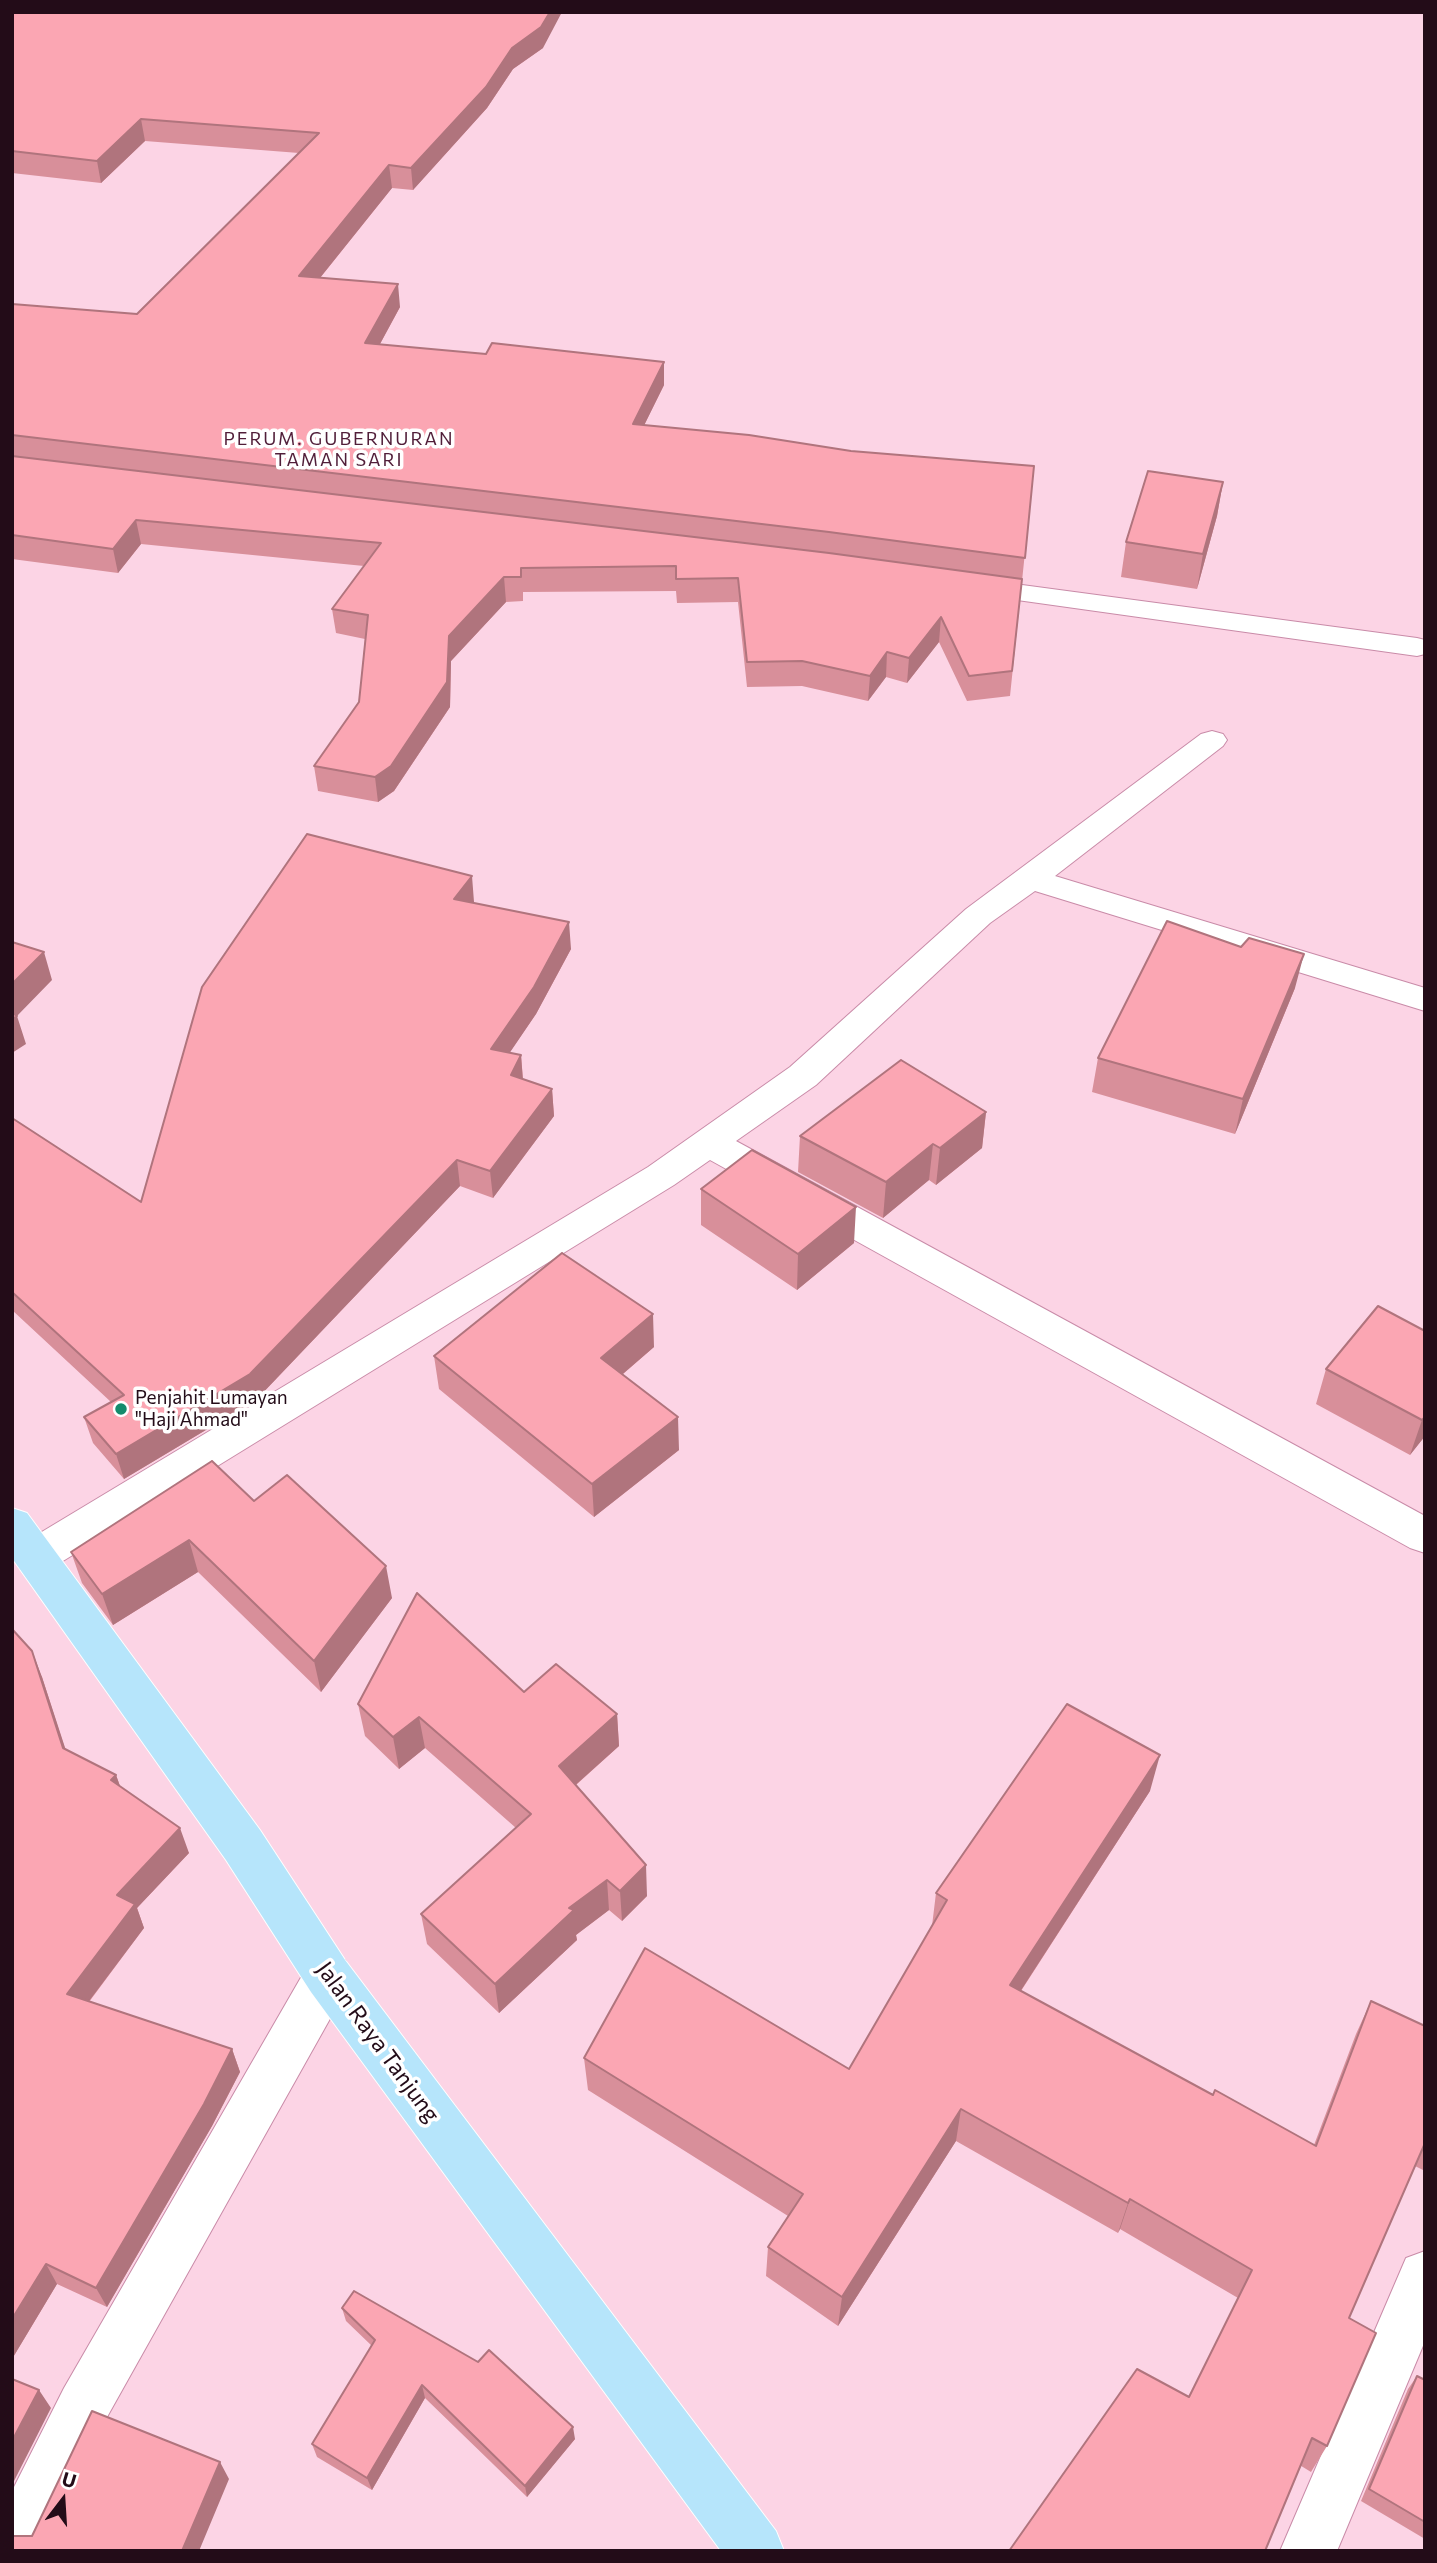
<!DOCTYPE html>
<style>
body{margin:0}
#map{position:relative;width:1437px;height:2563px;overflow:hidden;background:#fcd4e5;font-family:Commissioner,sans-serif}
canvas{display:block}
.frame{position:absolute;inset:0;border:14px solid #230c18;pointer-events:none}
.north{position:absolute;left:28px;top:2465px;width:70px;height:70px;-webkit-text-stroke:5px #fff;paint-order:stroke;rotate:17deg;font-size:19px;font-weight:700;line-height:28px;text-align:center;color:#230c18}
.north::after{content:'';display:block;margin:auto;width:24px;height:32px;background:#230c18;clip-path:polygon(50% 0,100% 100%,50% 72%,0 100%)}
</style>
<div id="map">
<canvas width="1437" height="2563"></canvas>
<div class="frame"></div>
<div class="north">U</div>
</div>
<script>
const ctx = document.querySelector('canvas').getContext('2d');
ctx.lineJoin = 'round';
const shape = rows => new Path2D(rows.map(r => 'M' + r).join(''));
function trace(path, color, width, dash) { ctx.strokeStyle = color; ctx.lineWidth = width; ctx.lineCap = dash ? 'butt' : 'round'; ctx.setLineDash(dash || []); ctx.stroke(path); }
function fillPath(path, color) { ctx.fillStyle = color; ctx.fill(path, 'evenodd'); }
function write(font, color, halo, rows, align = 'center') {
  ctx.font = font + ' Commissioner,sans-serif'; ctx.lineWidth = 7; ctx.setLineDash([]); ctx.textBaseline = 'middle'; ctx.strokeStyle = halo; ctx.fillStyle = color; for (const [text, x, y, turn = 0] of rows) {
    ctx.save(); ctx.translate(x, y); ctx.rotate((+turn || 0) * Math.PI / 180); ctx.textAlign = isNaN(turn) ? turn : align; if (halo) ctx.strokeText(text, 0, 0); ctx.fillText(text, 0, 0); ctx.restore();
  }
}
const minor = shape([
 [970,578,1417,638,1425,640,1425,654,1417,656,960,592,956,586,960,580,970,578],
 [1212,731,1223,734,1227,740,1223,746,1055,876,1425,988,1425,1011,1035,891,990,923,816,1085,736,1141,1425,1516,1425,1553,1410,1548,710,1160,674,1185,50,1569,35,1574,20,1569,14,1557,20,1545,648,1167,790,1067,966,909,1201,734,1212,731],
 [328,1953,345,1960,352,1976,345,1992,102,2426,43,2551,12,2551,12,2491,64,2388,311,1960,328,1953],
 [1425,2251,1425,2341,1337,2551,1280,2551,1406,2258,1425,2251]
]);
const major = shape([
 [12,1508,27,1513,260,1830,345,1960,776,2531,784,2551,721,2551,311,1992,226,1860,12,1558,12,1508]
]);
const wall = shape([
 [12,12,543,48,513,69,487,108,413,190,392,188,320,278,400,307,380,344,664,385,644,425,851,451,1034,466,1010,696,967,701,939,642,907,683,886,677,868,701,802,686,747,687,738,602,677,603,676,591,523,592,523,601,506,602,451,661,450,707,394,791,378,802,318,791,314,766,359,702,365,639,336,633,332,609,364,566,141,544,118,573,12,559,12,304,137,314,299,153,145,141,101,183,12,173],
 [1223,482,1217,516,1197,589,1121,577,1126,542],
 [474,902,474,903,571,949,536,1014,509,1053,521,1055,523,1079,552,1089,554,1116,493,1198,460,1186,256,1400,124,1479,93,1443,84,1417,111,1402,12,1310,12,1118,141,1202],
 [1295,988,1235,1134,1092,1092,1098,1058],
 [986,1112,982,1148,936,1185,929,1180,883,1218,798,1172,800,1136],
 [701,1189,854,1243,797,1290,701,1225],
 [1425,1331,1425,1436,1410,1455,1316,1404,1326,1369],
 [654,1347,623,1374,679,1450,594,1517,439,1389,434,1356],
 [254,1501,392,1598,321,1692,198,1572,113,1625,82,1583,71,1552],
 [12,1629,42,1677,65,1749,116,1775,120,1786,189,1853,137,1908,144,1928,89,2002,232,2049,240,2072,212,2126,107,2307,57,2284,12,2359],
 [524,1692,617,1714,619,1746,576,1785,647,1896,622,1921,609,1910,576,1935,577,1940,499,2013,427,1944,421,1914,516,1828,425,1748,399,1769,365,1736,358,1704],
 [1150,1791,1021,1991,1213,2095,1314,2145,1356,2034,1371,2001,1425,2026,1425,2171,1415,2166,1349,2318,1327,2446,1311,2472,1189,2397,1238,2298,1120,2229,1118,2233,956,2141,838,2326,766,2276,768,2247,788,2216,588,2090,584,2058,849,2069,932,1926,936,1893],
 [342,2308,575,2439,527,2497,425,2398,372,2490,317,2457,312,2444,372,2346,346,2321],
 [1417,2376,1425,2380,1425,2539,1361,2501,1408,2389]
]);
const shadedWall = shape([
 [550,12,562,12,543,48,513,69,487,108,413,190,411,168,512,48],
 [141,119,145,141,101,183,97,161],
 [389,165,392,188,303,299,299,276],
 [398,284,400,307,368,366,365,343],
 [664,362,664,385,633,448,633,424],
 [1223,482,1217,516,1197,589,1203,554],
 [136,520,141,544,118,573,113,549],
 [504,577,506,602,451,661,450,707,394,791,378,802,375,777,449,636],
 [941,617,939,642,907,683,909,658],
 [887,652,886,677,868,701,870,676],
 [472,876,474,902,457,926,454,899],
 [569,922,571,949,536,1014,494,1076,491,1049],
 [44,952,52,980,17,1016,26,1044,12,1053,12,984],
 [1304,954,1295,988,1235,1134,1243,1099],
 [521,1055,523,1082,511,1075],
 [552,1089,554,1116,493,1198,490,1171],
 [986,1112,982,1148,936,1185,940,1148],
 [933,1144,929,1180,883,1218,886,1182],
 [457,1160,460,1186,256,1400,124,1479,116,1454],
 [856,1207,854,1243,797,1290,798,1254],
 [653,1314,654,1347,603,1391,601,1358],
 [678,1417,679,1450,594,1517,592,1484],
 [1425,1417,1425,1436,1410,1455,1422,1420],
 [189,1540,198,1572,113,1625,102,1594],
 [386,1566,392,1598,321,1692,314,1661],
 [32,1651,42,1677,73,1772,63,1748],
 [617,1714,619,1746,562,1797,559,1766],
 [419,1717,425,1748,399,1769,393,1737],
 [1160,1755,1150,1791,1003,2018,1010,1985],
 [116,1775,125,1800,111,1780],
 [180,1828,189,1853,137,1908,144,1928,77,2017,67,1994,117,1895],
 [646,1865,647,1896,622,1921,620,1891],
 [607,1880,609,1910,576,1935,577,1940,499,2013,495,1984,569,1908],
 [232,2049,240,2072,212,2126,107,2307,96,2288],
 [961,2109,956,2141,838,2326,842,2297],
 [1130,2199,1120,2229,1118,2233,1128,2203],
 [46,2264,57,2284,12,2359,12,2319],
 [422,2385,425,2398,372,2490,367,2478],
 [39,2390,51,2408,12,2485,12,2441],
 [573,2427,575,2439,527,2497,525,2486],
 [220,2462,229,2479,199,2551,182,2551]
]);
const building = shape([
 [12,12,550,12,541,27,512,48,486,87,411,168,389,165,299,276,398,284,365,343,486,354,492,343,664,362,633,424,749,435,851,451,1034,466,1025,558,829,532,12,435,12,304,137,314,319,133,141,119,97,161,12,151,12,12],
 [12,456,829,553,1022,579,1012,671,969,676,941,617,909,658,887,652,870,676,802,661,747,662,738,578,676,579,676,566,521,568,521,577,504,577,449,636,447,682,391,766,375,777,314,766,359,702,368,615,332,609,381,543,136,520,113,549,12,535,12,456],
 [1148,471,1223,482,1203,554,1126,542,1148,471],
 [307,834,472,876,454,899,569,922,534,987,491,1049,521,1055,511,1075,552,1089,490,1171,457,1160,250,1374,116,1454,84,1417,124,1395,12,1292,12,1118,141,1202,202,987,307,834],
 [1167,921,1241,947,1249,938,1304,954,1243,1099,1098,1058,1167,921],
 [12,942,44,952,12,984,12,942],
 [12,1013,17,1016,12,1019,12,1013],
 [901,1060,986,1112,940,1148,933,1144,886,1182,800,1136,901,1060],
 [752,1150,856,1207,798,1254,701,1189,752,1150],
 [562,1253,653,1314,601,1358,678,1417,592,1484,434,1356,562,1253],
 [1378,1306,1425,1331,1425,1417,1422,1420,1326,1369,1378,1306],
 [212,1461,254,1501,287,1475,386,1566,314,1661,189,1540,102,1594,71,1552,212,1461],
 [417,1593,524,1692,556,1664,617,1714,559,1766,646,1865,620,1891,607,1880,569,1908,574,1910,495,1984,421,1914,531,1814,419,1717,393,1737,358,1704,417,1593],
 [12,1629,32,1651,63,1748,116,1775,111,1780,180,1828,117,1895,135,1904,67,1994,232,2049,204,2104,96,2288,46,2264,12,2319,12,1629],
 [1067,1704,1160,1755,1010,1985,1213,2095,1215,2090,1316,2146,1371,2001,1425,2026,1425,2143,1349,2318,1376,2333,1327,2446,1312,2438,1265,2551,1009,2551,1137,2369,1189,2397,1252,2270,1130,2199,1128,2203,961,2109,842,2297,768,2247,803,2194,584,2058,645,1948,849,2069,947,1900,936,1893,1067,1704],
 [354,2291,478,2362,489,2350,573,2427,525,2486,422,2385,367,2478,312,2444,375,2340,342,2308,354,2291],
 [1417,2376,1425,2380,1425,2522,1369,2489,1417,2376],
 [12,2379,39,2390,12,2441,12,2379],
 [92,2411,220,2462,182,2551,12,2551,12,2536,32,2536,92,2411]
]);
const markers = [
 [121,1409,7,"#148b6c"]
];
const farNeighbourhoodnames = [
 ["PERUM. GUBERNURAN",339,439],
 ["TAMAN SARI",339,460]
];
const poiNames = [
 ["Penjahit Lumayan",135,1398],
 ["\"Haji Ahmad\"",135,1420]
];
const nearStreetnames = [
 ["Jalan Raya Tanjung",378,2042,54]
];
trace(minor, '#c98ba8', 2);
trace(major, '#fff', 2);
fillPath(minor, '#fff');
fillPath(major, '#b6e5fb');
fillPath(wall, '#d88f9a');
fillPath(shadedWall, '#b0747d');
fillPath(building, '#fba6b3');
trace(building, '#b0747d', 2);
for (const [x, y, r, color] of markers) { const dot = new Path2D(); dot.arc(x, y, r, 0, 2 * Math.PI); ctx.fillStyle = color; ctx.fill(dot); trace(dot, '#fff', 2.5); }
ctx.letterSpacing = '2px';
write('18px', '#511e39', '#fff', farNeighbourhoodnames);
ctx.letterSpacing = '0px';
write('19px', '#230c18', '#fff', poiNames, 'left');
write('23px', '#230c18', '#fff', nearStreetnames);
</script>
